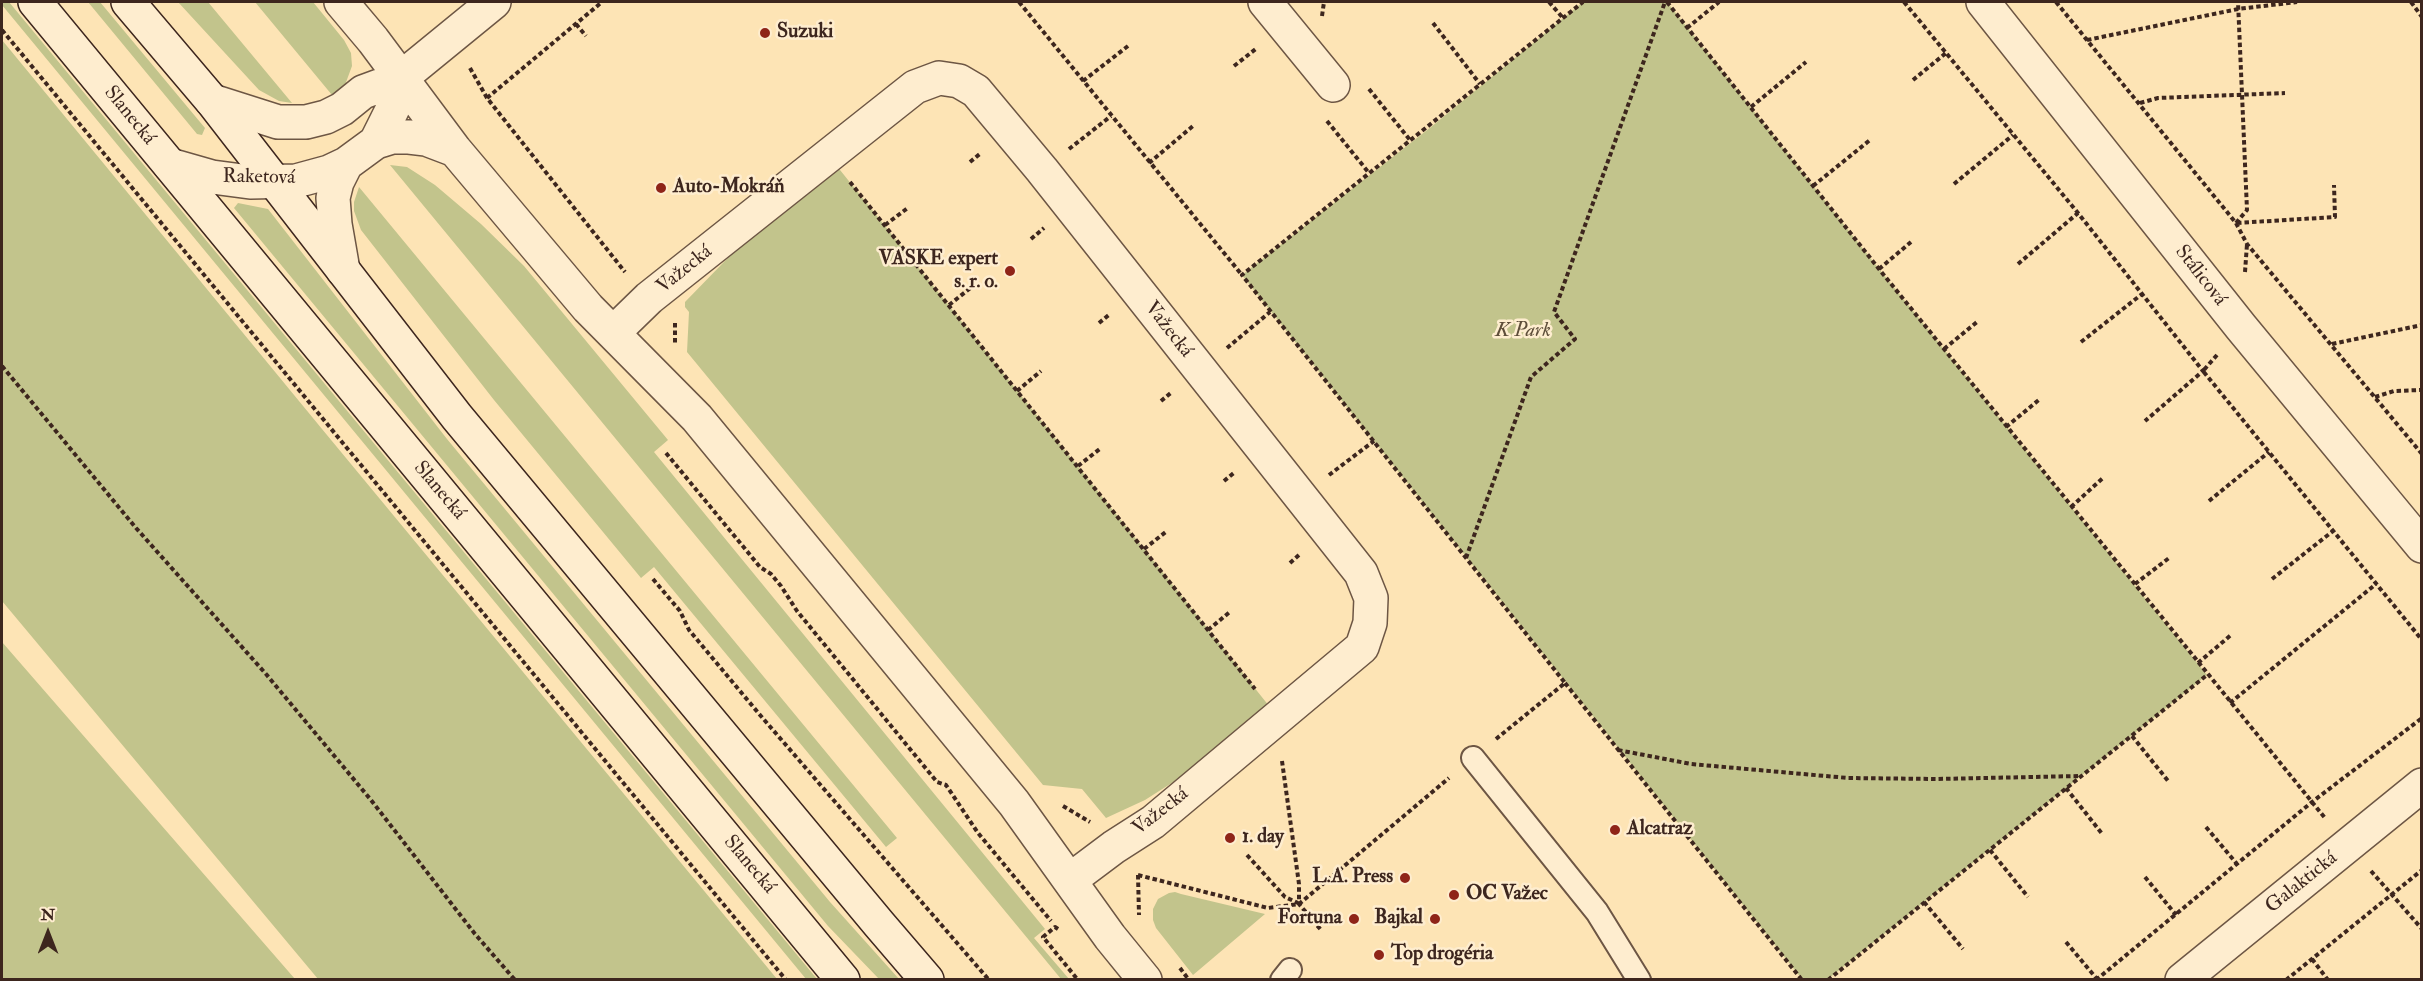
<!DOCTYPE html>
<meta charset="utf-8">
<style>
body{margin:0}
#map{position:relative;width:2423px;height:981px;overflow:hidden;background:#fde4b5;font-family:"IM FELL Double Pica",serif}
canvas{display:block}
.frame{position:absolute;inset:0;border:3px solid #3d261e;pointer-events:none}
.north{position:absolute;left:18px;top:903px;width:60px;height:60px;-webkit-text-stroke:4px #feedcf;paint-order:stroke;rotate:0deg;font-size:16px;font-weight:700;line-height:24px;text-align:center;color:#3d261e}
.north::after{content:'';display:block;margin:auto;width:21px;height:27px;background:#3d261e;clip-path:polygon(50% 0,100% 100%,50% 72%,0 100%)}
</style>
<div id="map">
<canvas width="2423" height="981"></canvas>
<div class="frame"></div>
<div class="north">N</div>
</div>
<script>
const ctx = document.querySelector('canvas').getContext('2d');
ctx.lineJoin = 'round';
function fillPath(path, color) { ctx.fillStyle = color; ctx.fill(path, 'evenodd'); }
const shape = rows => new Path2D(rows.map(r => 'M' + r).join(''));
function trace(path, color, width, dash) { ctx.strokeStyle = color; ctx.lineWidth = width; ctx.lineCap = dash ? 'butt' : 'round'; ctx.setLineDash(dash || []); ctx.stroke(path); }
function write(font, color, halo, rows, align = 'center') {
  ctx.font = font + ' "IM FELL Double Pica",serif'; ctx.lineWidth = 5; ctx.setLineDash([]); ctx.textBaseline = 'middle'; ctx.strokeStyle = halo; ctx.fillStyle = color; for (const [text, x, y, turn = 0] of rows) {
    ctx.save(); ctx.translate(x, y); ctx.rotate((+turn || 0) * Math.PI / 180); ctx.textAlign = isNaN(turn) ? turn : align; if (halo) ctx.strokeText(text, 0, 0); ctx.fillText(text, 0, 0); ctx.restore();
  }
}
const green = shape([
 [2,2,9,2,817,979,806,979,2,5],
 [88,2,100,2,205,128,202,135,197,134],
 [178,2,208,2,292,103,279,101,259,90],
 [255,2,313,2,344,40,351,53,352,66,345,85,332,95],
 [1583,2,1667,2,1879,269,2207,675,1828,979,1802,979,1242,275,1431,127],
 [2,40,322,429,777,979,318,979,2,601],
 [828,155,1144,549,1277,716,1145,800,1106,818,1082,789,1043,785,687,352,689,312,685,307,685,302],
 [390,165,407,167,435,185,481,224,524,266,668,440,654,452,1045,929,1034,938,1069,979,1061,979],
 [359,187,897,838,886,847,654,567,641,578,494,400,361,230,354,211,354,202],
 [238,203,268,209,447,439,830,902,899,979,879,979,828,926,234,208],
 [2,642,295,979,2,979],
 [1175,892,1181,894,1265,914,1193,975,1156,928,1153,920,1153,909,1158,899,1169,893]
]);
const path = shape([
 [1019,2,1242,275],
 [1549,2,1563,18],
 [1667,2,1879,269,2325,818],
 [1904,2,2078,213,2203,371,2145,421],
 [2056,2,2236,223,2247,244,2422,454],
 [2411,2,2422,17],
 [1322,16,1324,2],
 [1433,23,1480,84],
 [576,24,586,36],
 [1687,28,1719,2],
 [2,30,786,980],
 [2087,40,2238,9,2297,2],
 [1234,66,1257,48],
 [470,68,487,98,625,272],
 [1913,80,1946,53],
 [1083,81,1128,46],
 [1369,89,1410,140],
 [487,98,602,2],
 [2140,103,2158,98,2285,93],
 [1751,107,1806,62],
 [1327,121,1369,173],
 [1069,149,1111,116],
 [970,162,981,153],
 [1149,163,1193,126],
 [850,182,1255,689],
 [1954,184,2013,135],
 [1813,186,1870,140],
 [2236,223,2247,210,2238,2],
 [2237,223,2335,217,2334,185],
 [885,225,909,207],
 [1031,239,1044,228],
 [2018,264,2078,213],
 [1879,269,1911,242],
 [2245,272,2247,244],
 [949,305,973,286],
 [675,323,675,343],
 [1099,323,1110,314],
 [2081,342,2142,294],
 [2332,344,2422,325],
 [1227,348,1270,312],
 [1944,349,1977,322],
 [2217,355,2203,371,2422,640],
 [2,366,136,528,266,674,371,800,475,934,515,980],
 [1017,391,1041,371],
 [2375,397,2394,391,2422,390],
 [1161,401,1172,392],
 [2006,427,2040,399],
 [666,453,760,567,771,574,781,586,797,611,937,782,946,785,978,833,1051,921],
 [1078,466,1101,448],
 [1329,475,1374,441],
 [1224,481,1235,472],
 [2209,501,2269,452],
 [2071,507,2104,477],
 [1144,549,1167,531],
 [1466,558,1531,377,1575,339,1554,312,1665,2],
 [1290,563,1300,554],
 [653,579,680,611,689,630,760,715,989,980],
 [2272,579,2333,531],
 [2135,584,2169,558],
 [1208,630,1231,611],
 [2198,663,2231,635],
 [1565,683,1802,980],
 [2230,703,2376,584],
 [2132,736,2169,782],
 [1496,739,1565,683,1242,275,1583,2],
 [1618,750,1691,764,1848,778,1936,779,2081,776],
 [1282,761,1299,884,1299,904,1321,930],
 [2066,788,2103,835],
 [1063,806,1090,822],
 [2206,827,2237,864],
 [1990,850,2028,897],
 [1247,855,1285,897,1298,903],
 [2371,871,2422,929],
 [1138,875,1268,908,1299,904,1449,778],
 [1138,875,1139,915],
 [2145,877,2176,915],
 [1924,902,1963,949],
 [1058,929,1055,927,1043,937,1078,980],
 [2066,942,2097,979],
 [2312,959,2328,980],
 [1180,968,1189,980],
 [1828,980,2207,675],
 [2096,980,2312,802,2422,718],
 [2286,980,2422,870]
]);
const lane = shape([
 [1473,758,1597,912,1639,980],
 [1282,980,1290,970]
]);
const street = shape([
 [341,2,373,40,455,150,588,308,697,418,1014,803,1110,937,1145,980],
 [1265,2,1333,85],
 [1983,2,2241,327,2422,546],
 [212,101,278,122,306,122,326,117,342,109,363,92,401,78,494,2],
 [376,142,392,137,409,137,426,139,455,150],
 [170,165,212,177,250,182,296,181,329,172,346,164,376,142,396,102,401,78],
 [343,270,335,224,333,198,337,182,346,164],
 [613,333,649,298,915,87,939,78,959,81,976,91,1042,170,1361,573,1371,598,1370,623,1362,647,1153,822,1114,847,1070,880],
 [2182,980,2422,785]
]);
const secondary = shape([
 [35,2,843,980],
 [128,2,212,101,457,417,879,924,927,980]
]);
const markers = [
 [765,33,6,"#8f2418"],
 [661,188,6,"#8f2418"],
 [1010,271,6,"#8f2418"],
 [1615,830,6,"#8f2418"],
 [1230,838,6,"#8f2418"],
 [1405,878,6,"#8f2418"],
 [1454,895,6,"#8f2418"],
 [1354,919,6,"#8f2418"],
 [1435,919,6,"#8f2418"],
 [1379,955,6,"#8f2418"]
];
const poiNames = [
 ["Suzuki",777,33],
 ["Auto-Mokráň",673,188],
 ["VASKE expert",998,260,"right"],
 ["s. r. o.",998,283,"right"],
 ["Alcatraz",1627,830],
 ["1. day",1242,838],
 ["L.A. Press",1393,878,"right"],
 ["OC Važec",1466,895],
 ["Fortuna",1342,919,"right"],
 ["Bajkal",1423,919,"right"],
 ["Top drogéria",1391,955]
];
const streetNames = [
 ["Slanecká",129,116,51],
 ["Raketová",259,178,1],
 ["Važecká",685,270,-39],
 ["Stálicová",2200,276,52],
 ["Važecká",1168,330,52],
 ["Slanecká",439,491,50],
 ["Važecká",1161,812,-38],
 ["Slanecká",749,865,50],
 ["Galaktická",2302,883,-39]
];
const parkNames = [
 ["K Park",1523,332]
];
fillPath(green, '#c2c48c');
trace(lane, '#6d5644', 26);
trace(street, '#6d5644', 36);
trace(secondary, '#3d261e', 36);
trace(path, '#3d261e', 4, [4.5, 3]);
trace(lane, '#feedcf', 22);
trace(street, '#feedcf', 33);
trace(secondary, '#feedcf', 33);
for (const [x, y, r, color] of markers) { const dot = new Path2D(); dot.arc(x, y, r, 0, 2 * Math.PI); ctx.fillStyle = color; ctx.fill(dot); trace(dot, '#feedcf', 2); }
write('bold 20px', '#3d261e', '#feedcf', poiNames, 'left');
write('20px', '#3d261e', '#feedcf', streetNames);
write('italic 20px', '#5e4e3a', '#feedcf', parkNames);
</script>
